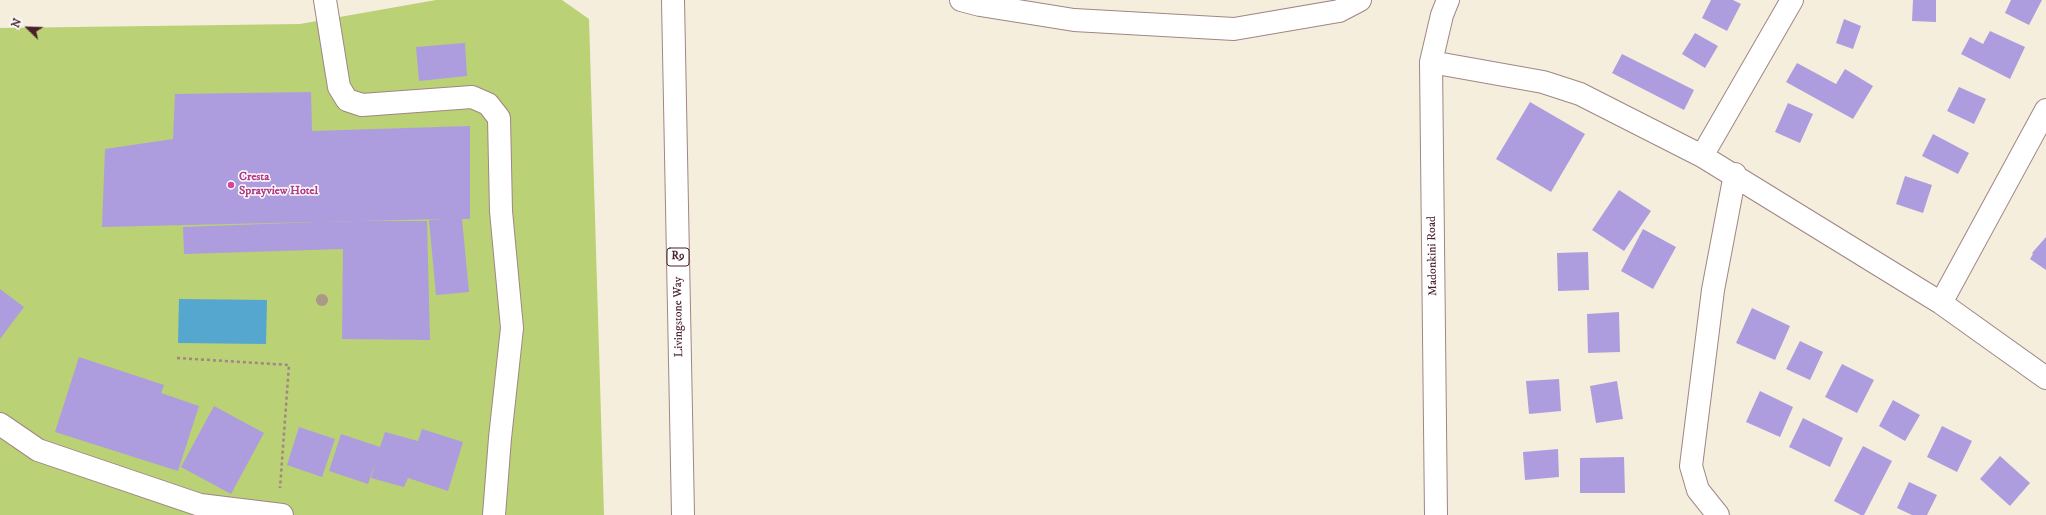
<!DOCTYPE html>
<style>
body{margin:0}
#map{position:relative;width:2046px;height:515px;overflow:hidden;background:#f5eedc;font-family:"IM FELL DW Pica",serif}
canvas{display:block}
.north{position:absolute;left:8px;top:8px;width:40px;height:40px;-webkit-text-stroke:3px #fff;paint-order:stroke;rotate:293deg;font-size:11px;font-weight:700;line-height:16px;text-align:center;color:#4a1f2b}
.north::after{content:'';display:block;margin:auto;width:14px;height:18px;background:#4a1f2b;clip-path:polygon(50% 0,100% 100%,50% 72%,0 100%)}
</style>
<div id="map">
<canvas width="2046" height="515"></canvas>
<div class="north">N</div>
</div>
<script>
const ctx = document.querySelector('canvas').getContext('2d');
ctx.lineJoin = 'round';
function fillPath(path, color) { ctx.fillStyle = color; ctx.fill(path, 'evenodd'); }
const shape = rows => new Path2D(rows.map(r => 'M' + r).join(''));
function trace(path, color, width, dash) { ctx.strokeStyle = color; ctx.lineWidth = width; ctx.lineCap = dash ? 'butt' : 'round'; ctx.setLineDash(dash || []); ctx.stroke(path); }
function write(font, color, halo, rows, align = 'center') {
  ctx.font = font + ' "IM FELL DW Pica",serif'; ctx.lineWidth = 3; ctx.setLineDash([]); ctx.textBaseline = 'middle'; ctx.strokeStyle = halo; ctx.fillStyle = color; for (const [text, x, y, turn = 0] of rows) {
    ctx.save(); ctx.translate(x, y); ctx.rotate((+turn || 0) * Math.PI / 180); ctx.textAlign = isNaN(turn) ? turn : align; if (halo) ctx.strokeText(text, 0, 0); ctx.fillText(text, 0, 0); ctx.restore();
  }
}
const green = shape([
 [436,0,562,0,589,19,604,515,0,515,0,28,300,24]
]);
const water = shape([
 [179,299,267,300,266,344,178,343]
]);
const building = shape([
 [1711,0,1733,0,1741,4,1727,31,1702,18],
 [1913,0,1936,0,1936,22,1912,21],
 [2011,0,2042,0,2029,25,2005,13],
 [1844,19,1861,26,1853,49,1836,43],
 [1990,31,2025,47,2010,79,1961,54,1970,37,1983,44],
 [1695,33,1718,46,1705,68,1682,54],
 [465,43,467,76,419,81,416,47],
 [1622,54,1694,90,1684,110,1612,73],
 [1797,63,1836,84,1845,69,1873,86,1853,119,1786,82],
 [1959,87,1986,99,1974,124,1947,111],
 [311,92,312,131,470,126,470,219,462,219,469,292,436,295,429,220,444,219,102,227,105,149,173,139,175,94],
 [1530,102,1585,134,1551,192,1496,159],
 [1788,103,1813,114,1800,143,1775,132],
 [1933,134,1969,153,1958,174,1922,156],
 [1905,176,1932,185,1923,213,1896,204],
 [1619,190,1651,211,1624,251,1592,230],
 [344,221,427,221,430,340,342,339,343,249,184,254,183,227],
 [1643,229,1676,247,1653,289,1621,271],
 [2046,237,2046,270,2030,259,2033,254,2032,253],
 [1588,252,1589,290,1558,291,1557,253],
 [0,289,24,307,0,339],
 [1752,308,1790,326,1775,360,1736,343],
 [1619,312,1620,352,1588,353,1587,314],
 [1800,341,1823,352,1810,380,1786,369],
 [79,357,164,385,161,393,199,406,178,471,55,432],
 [1842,364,1874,380,1857,413,1825,397],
 [1559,379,1561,411,1529,414,1526,381],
 [1617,381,1623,419,1596,423,1590,386],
 [1760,391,1793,407,1780,437,1746,422],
 [1893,400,1920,415,1905,441,1879,426],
 [214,406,264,433,231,494,181,467],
 [1803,418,1843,438,1830,467,1789,447],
 [1942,426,1972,441,1957,472,1927,457],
 [299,427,335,439,322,477,287,465],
 [422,429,463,442,448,491,408,478,404,487,371,478,376,461,368,484,329,471,341,434,380,447,385,432,418,441],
 [1863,446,1892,461,1864,515,1861,515,1834,501],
 [1558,449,1559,477,1525,480,1523,452],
 [2000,456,2030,483,2010,506,1980,479],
 [1624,457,1625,493,1580,493,1580,458],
 [1909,482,1937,495,1927,515,1912,515,1897,508]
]);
const path = shape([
 [177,358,289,365,280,488]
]);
const minor = shape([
 [325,0,339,87,347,100,362,105,472,97,488,104,499,118,501,211,512,328,500,438,494,515],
 [961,0,980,5,1074,20,1234,29,1339,11,1360,0],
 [1431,62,1543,82,1580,94,1702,156,1941,303,2046,378],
 [1702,156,1792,0],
 [1941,303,2046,110],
 [0,424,38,450,200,505,282,515],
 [1436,515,1431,62,1442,15,1448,0],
 [1718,515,1698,490,1691,466,1713,290,1735,174]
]);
const highway = shape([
 [673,0,683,515]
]);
const trees = [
 [322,300]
];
const markers = [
 [231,185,4,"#d1479c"]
];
const shields = [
 [678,257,22]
];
const shieldNames = [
 ["R9",678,257]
];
const hotelNames = [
 ["Cresta",239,178],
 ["Sprayview Hotel",239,192]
];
const streetNames = [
 ["Madonkini Road",1433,256,-91],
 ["Livingstone Way",679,317,-91]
];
fillPath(green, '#bad175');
fillPath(water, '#55a7d0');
fillPath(building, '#ad9ddf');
trace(minor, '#a08684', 24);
trace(highway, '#a08684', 24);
trace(path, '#a08684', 2.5, [3, 3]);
trace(minor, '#fff', 22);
trace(highway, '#fff', 22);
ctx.fillStyle = '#aa9987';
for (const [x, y] of trees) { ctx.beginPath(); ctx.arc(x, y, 6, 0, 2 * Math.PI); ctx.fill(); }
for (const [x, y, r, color] of markers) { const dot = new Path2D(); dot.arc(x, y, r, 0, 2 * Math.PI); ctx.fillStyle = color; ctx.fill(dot); trace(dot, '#fff', 1.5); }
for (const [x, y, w] of shields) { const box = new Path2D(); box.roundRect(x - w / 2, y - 9, w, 18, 3); ctx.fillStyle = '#fff'; ctx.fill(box); trace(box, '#4a1f2b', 1); }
write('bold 11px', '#4a1f2b', null, shieldNames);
write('bold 12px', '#b23c85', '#fff', hotelNames, 'left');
write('12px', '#4a1f2b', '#fff', streetNames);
</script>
